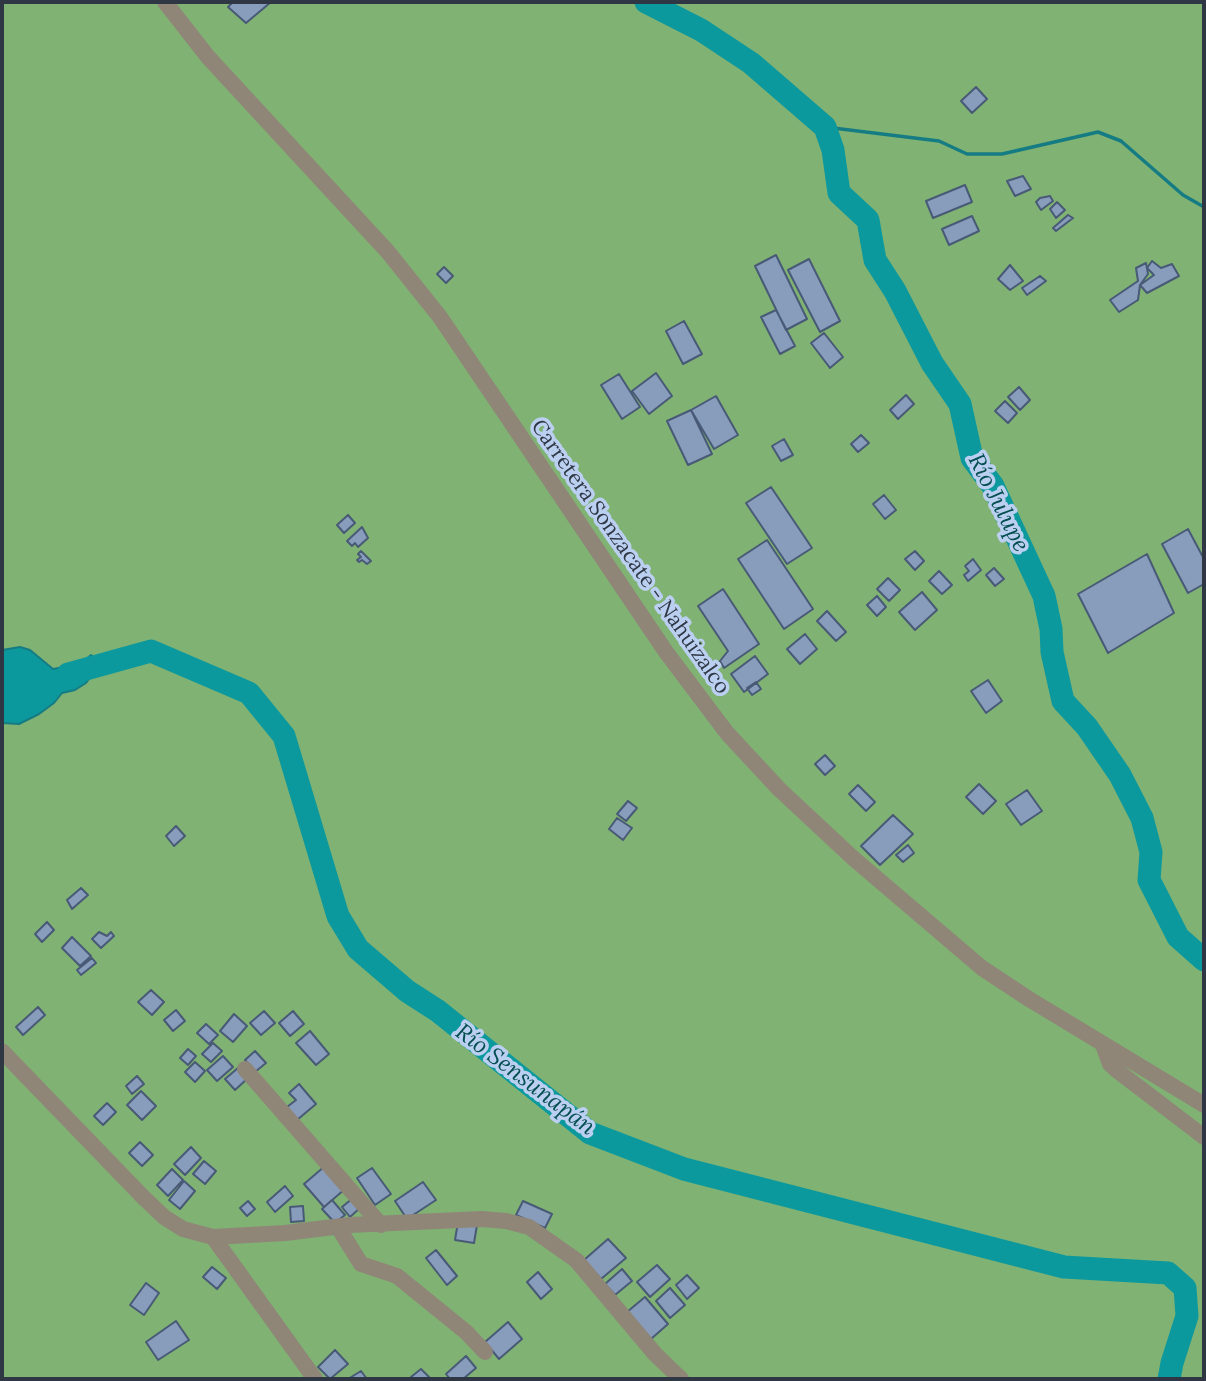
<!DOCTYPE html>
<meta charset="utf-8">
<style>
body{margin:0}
#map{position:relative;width:1206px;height:1381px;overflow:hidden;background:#bbd0f1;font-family:Lora,serif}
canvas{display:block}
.frame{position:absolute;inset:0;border:4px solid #2f3744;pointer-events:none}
</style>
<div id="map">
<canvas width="1206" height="1381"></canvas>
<div class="frame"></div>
</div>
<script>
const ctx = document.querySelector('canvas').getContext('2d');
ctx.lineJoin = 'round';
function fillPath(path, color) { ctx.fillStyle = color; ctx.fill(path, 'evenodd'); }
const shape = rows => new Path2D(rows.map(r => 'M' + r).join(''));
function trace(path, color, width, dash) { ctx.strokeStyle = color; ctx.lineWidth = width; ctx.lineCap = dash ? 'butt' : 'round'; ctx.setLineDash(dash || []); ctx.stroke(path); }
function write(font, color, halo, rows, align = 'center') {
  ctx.font = font + ' Lora,serif'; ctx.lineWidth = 7; ctx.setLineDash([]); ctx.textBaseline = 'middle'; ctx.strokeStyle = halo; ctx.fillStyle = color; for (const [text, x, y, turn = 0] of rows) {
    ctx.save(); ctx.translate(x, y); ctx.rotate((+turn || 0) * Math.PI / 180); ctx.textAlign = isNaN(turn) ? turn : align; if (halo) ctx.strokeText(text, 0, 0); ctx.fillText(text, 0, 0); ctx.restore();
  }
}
const green = shape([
 [2,2,1204,2,1204,1379,2,1379]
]);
const water = shape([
 [20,647,30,650,53,669,80,664,91,655,96,659,96,670,86,683,75,690,62,693,54,703,39,714,19,724,2,723,2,650,20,647]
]);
const stream = shape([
 [825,127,939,141,967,154,1002,154,1098,132,1121,141,1183,195,1204,207]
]);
const river = shape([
 [646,2,701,30,751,63,825,127,833,150,839,193,868,220,875,260,895,291,932,363,960,404,972,458,993,486,1044,596,1051,629,1052,652,1063,701,1087,727,1120,775,1142,818,1151,852,1149,880,1178,937,1204,960],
 [68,674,151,651,249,693,284,736,338,916,358,949,407,991,438,1011,590,1133,684,1169,1064,1267,1168,1273,1185,1288,1187,1316,1172,1363,1169,1379]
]);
const building = shape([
 [233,2,271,2,246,23,228,7,233,2],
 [976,87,987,99,972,113,961,101,976,87],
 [1023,176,1031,189,1015,196,1007,181,1023,176],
 [965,185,972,202,933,218,926,201,965,185],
 [1050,196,1053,201,1041,210,1036,202,1040,198,1050,196],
 [1057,202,1065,210,1056,218,1050,209,1057,202],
 [1068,215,1073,218,1056,231,1053,228,1068,215],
 [972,216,979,231,949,245,942,229,972,216],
 [776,255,807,319,786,330,755,266,776,255],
 [809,259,840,321,820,332,788,270,809,259],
 [1152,261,1161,268,1172,264,1179,276,1147,293,1140,285,1154,275,1147,268,1152,261],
 [1146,263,1148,274,1140,285,1138,300,1119,312,1110,300,1138,281,1136,268,1146,263],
 [1010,265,1023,281,1010,290,998,279,1010,265],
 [444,267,453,276,446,283,437,274,444,267],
 [1040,276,1046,281,1027,295,1022,288,1040,276],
 [776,310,795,346,780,354,761,317,776,310],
 [684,321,702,354,683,364,666,331,684,321],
 [824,333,843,357,830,368,811,343,824,333],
 [656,373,672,396,649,414,632,391,656,373],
 [619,374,640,407,622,419,601,385,619,374],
 [1019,387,1030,400,1020,410,1008,397,1019,387],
 [906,395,914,404,898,419,890,410,906,395],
 [716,396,738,435,714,449,691,410,716,396],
 [1005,401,1017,413,1008,423,995,411,1005,401],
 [691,410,712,454,688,465,667,421,691,410],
 [861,435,869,443,858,452,851,444,861,435],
 [784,439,793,455,781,461,772,446,784,439],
 [771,487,812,548,787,564,746,503,771,487],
 [884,495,896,510,885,519,873,504,884,495],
 [348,515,355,523,344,533,337,525,348,515],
 [362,527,368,538,358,547,355,543,352,546,347,541,362,527],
 [1188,529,1204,559,1204,584,1188,593,1162,544,1188,529],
 [767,540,813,609,784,629,738,559,767,540],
 [361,551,371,561,367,564,362,560,359,562,357,560,361,557,358,554,361,551],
 [915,551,924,561,915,570,905,559,915,551],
 [1147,554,1174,613,1108,653,1078,594,1147,554],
 [973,559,981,570,968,581,964,575,969,571,965,566,973,559],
 [994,568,1004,579,995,586,986,575,994,568],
 [939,571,952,585,942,594,929,581,939,571],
 [888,578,900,590,889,601,877,589,888,578],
 [723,589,759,644,724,668,720,661,728,651,698,606,723,589],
 [922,592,937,610,915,630,899,612,922,592],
 [877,596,886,607,877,616,867,605,877,596],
 [827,611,846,632,836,641,817,621,827,611],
 [805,634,817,649,800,664,787,649,805,634],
 [755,656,768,674,744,692,731,674,755,656],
 [988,680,1002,701,986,713,971,691,988,680],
 [756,682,761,689,752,695,747,688,756,682],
 [825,755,835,766,825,775,815,764,825,755],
 [979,784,996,801,983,814,966,797,979,784],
 [858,785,875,802,866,811,849,794,858,785],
 [1027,790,1042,811,1021,825,1006,804,1027,790],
 [628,801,637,808,626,821,617,814,628,801],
 [893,815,913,834,880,865,861,846,893,815],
 [617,818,632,828,623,840,609,829,617,818],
 [176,826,185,836,174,846,166,836,176,826],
 [908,845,914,853,903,862,896,855,908,845],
 [81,888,88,895,72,909,67,900,81,888],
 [47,922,54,930,42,942,35,934,47,922],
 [99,932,107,936,111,932,114,936,101,948,92,939,99,932],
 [72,937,91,956,80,966,62,948,72,937],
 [92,958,96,963,81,975,77,970,92,958],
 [151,990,164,1002,152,1015,138,1002,151,990],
 [38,1007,45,1015,23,1035,16,1027,38,1007],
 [176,1010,185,1021,173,1031,164,1020,176,1010],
 [264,1011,275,1023,261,1035,250,1023,264,1011],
 [293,1011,304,1024,290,1036,279,1023,293,1011],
 [234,1014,247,1026,233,1042,220,1031,234,1014],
 [206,1024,218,1035,209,1044,197,1033,206,1024],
 [310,1031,329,1054,316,1065,296,1043,310,1031],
 [213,1043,222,1051,211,1062,202,1054,213,1043],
 [188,1049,196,1056,188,1065,180,1058,188,1049],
 [255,1051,266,1063,255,1072,245,1060,255,1051],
 [223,1056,233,1067,217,1081,207,1070,223,1056],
 [195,1062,205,1071,195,1082,185,1072,195,1062],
 [238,1068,247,1079,235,1090,225,1079,238,1068],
 [137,1076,144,1084,132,1094,126,1086,137,1076],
 [299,1084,316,1104,297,1120,287,1107,296,1100,289,1093,299,1084],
 [141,1091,156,1106,142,1120,127,1105,141,1091],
 [107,1103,116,1112,103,1125,94,1116,107,1103],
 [140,1142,153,1155,142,1166,129,1153,140,1142],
 [191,1147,201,1158,185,1175,174,1164,191,1147],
 [204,1161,216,1171,205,1184,193,1174,204,1161],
 [325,1166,345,1189,324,1207,304,1184,325,1166],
 [372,1168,391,1194,375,1205,357,1178,372,1168],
 [172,1169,183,1180,168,1196,157,1185,172,1169],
 [184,1181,195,1191,180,1209,169,1200,184,1181],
 [423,1182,436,1200,407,1219,395,1201,423,1182],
 [285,1186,293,1196,275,1212,267,1202,285,1186],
 [353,1198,361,1207,350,1217,342,1207,353,1198],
 [332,1200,345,1215,335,1223,322,1209,332,1200],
 [248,1201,255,1209,247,1216,240,1208,248,1201],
 [523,1201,552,1214,545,1228,516,1215,523,1201],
 [303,1206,304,1221,291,1222,290,1207,303,1206],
 [458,1222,477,1225,474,1243,455,1240,458,1222],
 [608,1239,626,1258,601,1279,584,1260,608,1239],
 [436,1250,457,1276,447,1285,426,1258,436,1250],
 [657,1265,670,1279,650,1297,637,1282,657,1265],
 [212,1267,226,1278,217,1289,203,1277,212,1267],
 [622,1269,632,1281,615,1295,605,1284,622,1269],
 [538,1272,552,1289,541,1299,527,1282,538,1272],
 [687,1275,699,1288,687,1299,676,1285,687,1275],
 [146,1283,159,1293,144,1315,130,1305,146,1283],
 [670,1288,685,1305,670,1318,656,1301,670,1288],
 [645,1297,668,1324,651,1339,627,1312,645,1297],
 [176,1321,189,1340,158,1360,146,1342,176,1321],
 [508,1322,522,1339,499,1359,485,1342,508,1322],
 [335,1350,348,1364,330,1379,318,1367,335,1350],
 [466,1356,476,1368,463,1379,450,1379,446,1374,466,1356],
 [421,1369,431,1379,413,1379,411,1377,421,1369],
 [361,1371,367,1379,348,1379,361,1371]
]);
const minor = shape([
 [165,2,208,57,388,252,440,317,666,652,727,733,779,789,853,858,982,968,1029,999,1204,1105],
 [1103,1045,1110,1064,1119,1072,1204,1137],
 [2,1051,143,1197,164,1217,183,1229,213,1237,285,1233,350,1225,482,1219,506,1221,529,1227,576,1260,655,1354,681,1379],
 [245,1069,381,1225],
 [338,1227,361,1264,397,1276,466,1332,485,1352],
 [213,1237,315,1379]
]);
const streetNames = [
 ["Carretera Sonzacate - Nahuizalco",630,557,55]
];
const waterNames = [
 ["Río Julupe",998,503,63],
 ["Río Sensunapán",525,1080,37]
];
fillPath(green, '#80b273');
fillPath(water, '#0c999e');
trace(water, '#167c83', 2);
trace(stream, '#167c83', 3.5);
trace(river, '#0c999e', 23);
fillPath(building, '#889cbc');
trace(building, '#485a76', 2);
trace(minor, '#8f8678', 16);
write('21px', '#2f3744', '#bbd0f1', streetNames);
write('italic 23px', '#054e51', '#bbd0f1', waterNames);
</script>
